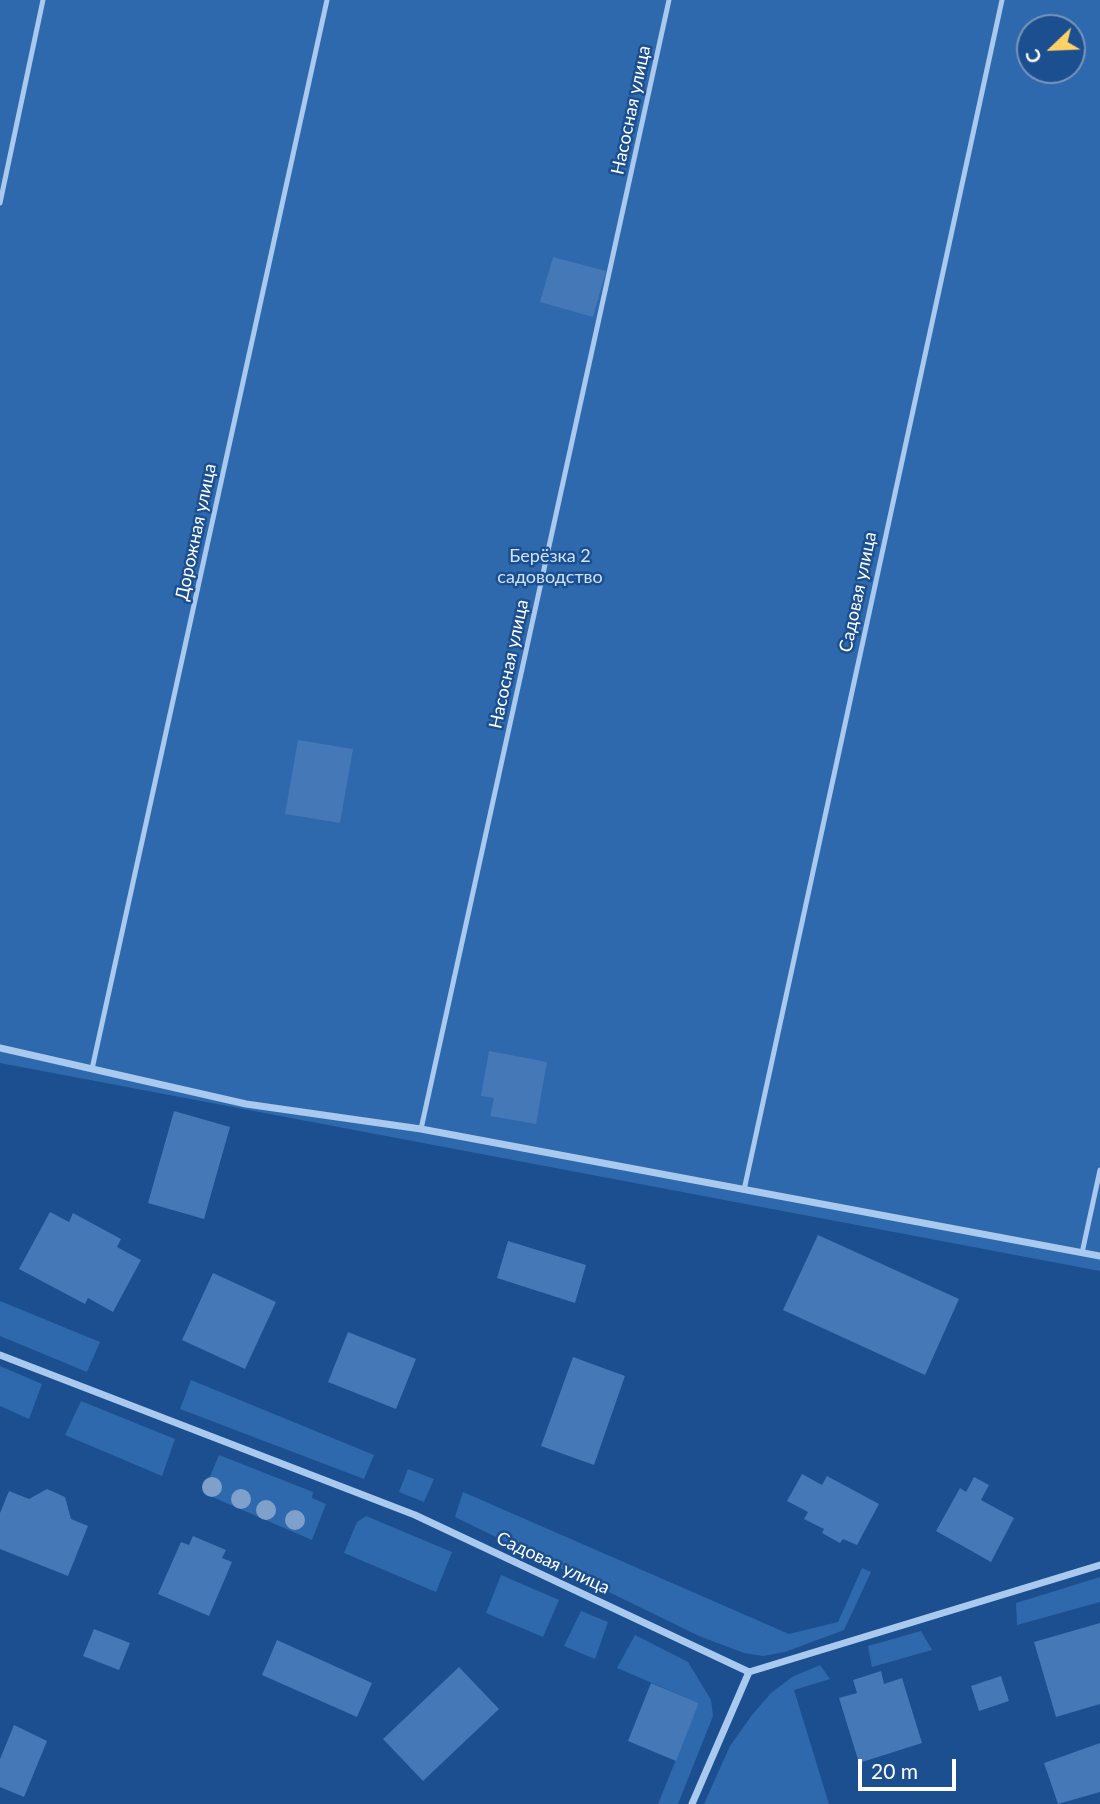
<!DOCTYPE html>
<meta charset="utf-8">
<style>
body{margin:0}
#map{position:relative;width:1100px;height:1804px;overflow:hidden;background:#1b4f8f;font-family:Lato,sans-serif}
canvas{display:block}
.north{position:absolute;left:1016px;top:14px;width:70px;height:70px;box-sizing:border-box;background:#1b4f8f;border:2px solid #7695bc;border-radius:50%;rotate:247deg;font-size:19px;font-weight:700;line-height:28px;text-align:center;color:#fff}
.north::after{content:'';display:block;margin:auto;width:24px;height:32px;background:#ffd166;clip-path:polygon(50% 0,100% 100%,50% 72%,0 100%)}
.scale{position:absolute;left:858px;top:1759px;width:98px;height:32px;box-sizing:border-box;border:4px solid #fff;border-top:0;padding-left:9px;font-size:21px;line-height:24px;white-space:nowrap;color:#fff;-webkit-text-stroke:5px #1b4f8f;paint-order:stroke}
</style>
<div id="map">
<canvas width="1100" height="1804"></canvas>
<div class="north">С</div>
<div class="scale">20 m</div>
</div>
<script>
const ctx = document.querySelector('canvas').getContext('2d');
ctx.lineJoin = 'round';
function fillPath(path, color) { ctx.fillStyle = color; ctx.fill(path, 'evenodd'); }
const shape = rows => new Path2D(rows.map(r => 'M' + r).join(''));
function trace(path, color, width, dash) { ctx.strokeStyle = color; ctx.lineWidth = width; ctx.lineCap = dash ? 'butt' : 'round'; ctx.setLineDash(dash || []); ctx.stroke(path); }
function write(font, color, halo, rows, align = 'center') {
  ctx.font = font + ' Lato,sans-serif'; ctx.lineWidth = 5; ctx.setLineDash([]); ctx.textBaseline = 'middle'; ctx.strokeStyle = halo; ctx.fillStyle = color; for (const [text, x, y, turn = 0] of rows) {
    ctx.save(); ctx.translate(x, y); ctx.rotate((+turn || 0) * Math.PI / 180); ctx.textAlign = isNaN(turn) ? turn : align; if (halo) ctx.strokeText(text, 0, 0); ctx.fillText(text, 0, 0); ctx.restore();
  }
}
const green = shape([
 [0,0,1100,0,1100,1271,0,1063],
 [1030,28,1072,28,1072,70,1030,70],
 [0,1301,100,1342,87,1372,0,1336],
 [0,1366,42,1384,29,1419,0,1406],
 [191,1380,374,1455,364,1479,180,1409],
 [81,1401,175,1439,162,1476,65,1435],
 [219,1455,313,1492,312,1498,326,1504,312,1540,203,1493],
 [408,1469,434,1479,424,1502,399,1492],
 [463,1492,789,1634,838,1622,862,1568,871,1572,844,1630,785,1652,763,1656,744,1653,699,1636,455,1517],
 [366,1516,452,1552,436,1592,344,1553,357,1522],
 [501,1575,559,1600,543,1637,486,1613],
 [1100,1577,1100,1602,1017,1625,1016,1603],
 [581,1611,608,1622,595,1659,564,1646],
 [921,1631,932,1650,872,1667,868,1646],
 [635,1635,688,1662,711,1700,713,1716,678,1804,658,1804,699,1703,617,1668],
 [820,1665,830,1679,794,1690,829,1804,704,1804,730,1746,752,1715,771,1693,792,1677]
]);
const building = shape([
 [553,257,606,271,593,317,540,302],
 [298,740,353,749,340,823,285,814],
 [489,1051,547,1062,536,1124,490,1116,494,1098,481,1096],
 [174,1111,230,1127,204,1219,148,1203],
 [50,1212,69,1222,73,1213,121,1239,117,1247,141,1260,113,1312,88,1298,85,1304,19,1269],
 [818,1235,959,1299,925,1375,783,1310],
 [508,1241,586,1265,575,1303,497,1278],
 [213,1273,276,1302,245,1369,182,1340],
 [348,1332,416,1359,396,1409,328,1382],
 [573,1357,625,1376,594,1465,541,1446],
 [802,1474,822,1485,827,1476,879,1504,857,1545,843,1539,840,1543,822,1533,824,1529,804,1519,808,1512,787,1501],
 [974,1477,989,1485,981,1500,1014,1518,991,1562,936,1531,960,1488,966,1492],
 [47,1489,65,1497,71,1519,88,1526,68,1576,0,1549,0,1513,9,1491,29,1499],
 [193,1536,226,1550,222,1558,232,1562,209,1616,158,1594,181,1542,189,1545],
 [1100,1623,1100,1704,1056,1717,1034,1642],
 [94,1629,130,1643,119,1670,83,1656],
 [277,1640,372,1683,357,1717,262,1675],
 [459,1667,499,1709,423,1781,383,1739],
 [881,1671,884,1684,902,1678,922,1743,859,1763,839,1698,857,1693,853,1680],
 [1001,1676,1009,1701,979,1711,971,1686],
 [651,1683,699,1703,676,1761,628,1741],
 [14,1725,47,1741,24,1797,0,1787,0,1759],
 [1100,1743,1100,1792,1058,1804,1044,1763]
]);
const service = shape([
 [0,203,43,0],
 [92,1069,327,0],
 [421,1129,669,0],
 [744,1190,1002,0],
 [1082,1253,1100,1170]
]);
const minor = shape([
 [0,1048,246,1104,421,1129,1100,1256],
 [0,1355,415,1515,749,1672,1100,1565],
 [692,1804,749,1672]
]);
const trees = [
 [212,1487],
 [241,1499],
 [266,1510],
 [295,1520]
];
const streetNames = [
 ["Насосная улица",631,110,-78],
 ["Дорожная улица",196,532,-78],
 ["Садовая улица",858,592,-78],
 ["Насосная улица",509,664,-78],
 ["Садовая улица",553,1563,25]
];
const parkNames = [
 ["Берёзка 2",550,556],
 ["садоводство",550,577]
];
fillPath(green, '#2e69ad');
fillPath(building, '#4478b7');
trace(service, '#a9c9ee', 5);
trace(minor, '#a9c9ee', 7);
ctx.fillStyle = '#7ea0ca';
for (const [x, y] of trees) { ctx.beginPath(); ctx.arc(x, y, 10, 0, 2 * Math.PI); ctx.fill(); }
write('18px', '#fff', '#1b4f8f', streetNames);
write('18px', '#cfe3fa', '#1b4f8f', parkNames);
</script>
